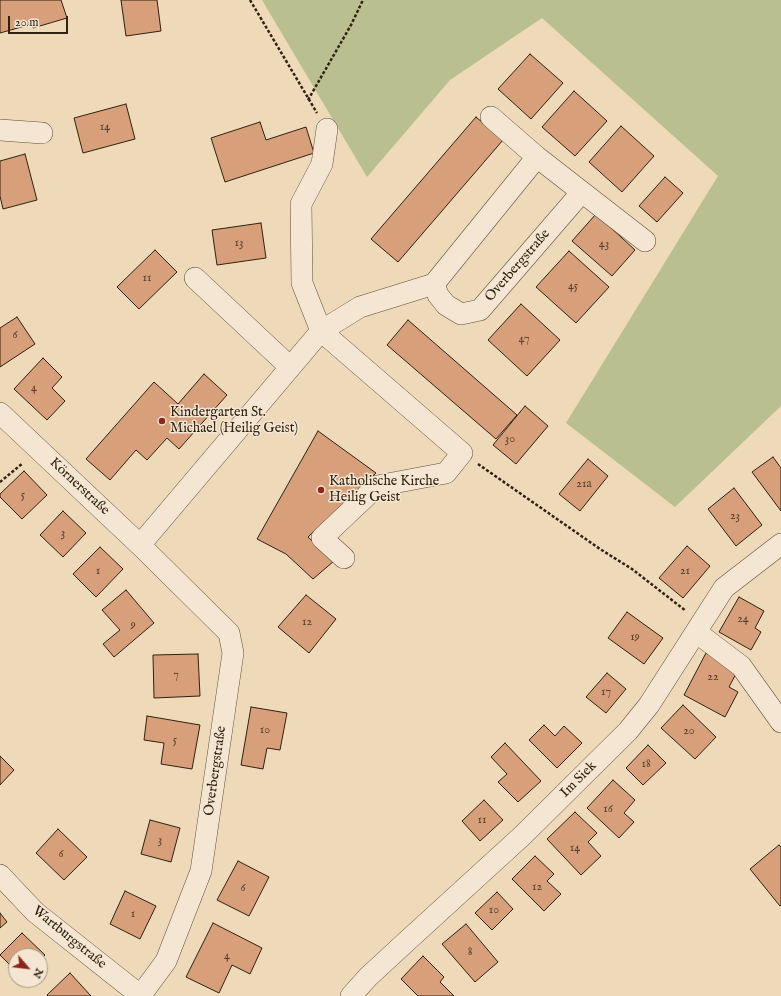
<!DOCTYPE html>
<meta charset="utf-8">
<style>
body{margin:0}
#map{position:relative;width:781px;height:996px;overflow:hidden;background:#eed9b9;font-family:"IM FELL English",serif}
canvas{display:block}
.north{position:absolute;left:8px;top:948px;width:40px;height:40px;box-sizing:border-box;background:#f4e6d2;border:1px solid #a69784;border-radius:50%;rotate:118deg;font-size:11px;font-weight:700;line-height:16px;text-align:center;color:#302110}
.north::after{content:'';display:block;margin:auto;width:14px;height:18px;background:#8f2418;clip-path:polygon(50% 0,100% 100%,50% 72%,0 100%)}
.scale{position:absolute;left:8px;top:16px;width:60px;height:18px;box-sizing:border-box;border:2px solid #302110;border-top:0;padding-left:5px;font-size:12px;line-height:14px;white-space:nowrap;color:#302110;-webkit-text-stroke:3px #f4e6d2;paint-order:stroke}
</style>
<div id="map">
<canvas width="781" height="996"></canvas>
<div class="north">N</div>
<div class="scale">20 m</div>
</div>
<script>
const ctx = document.querySelector('canvas').getContext('2d');
ctx.lineJoin = 'round';
function fillPath(path, color) { ctx.fillStyle = color; ctx.fill(path, 'evenodd'); }
const shape = rows => new Path2D(rows.map(r => 'M' + r).join(''));
function trace(path, color, width, dash) { ctx.strokeStyle = color; ctx.lineWidth = width; ctx.lineCap = dash ? 'butt' : 'round'; ctx.setLineDash(dash || []); ctx.stroke(path); }
function write(font, color, halo, rows, align = 'center') {
  ctx.font = font + ' "IM FELL English",serif'; ctx.lineWidth = 3; ctx.setLineDash([]); ctx.textBaseline = 'middle'; ctx.strokeStyle = halo; ctx.fillStyle = color; for (const [text, x, y, turn = 0] of rows) {
    ctx.save(); ctx.translate(x, y); ctx.rotate((+turn || 0) * Math.PI / 180); ctx.textAlign = isNaN(turn) ? turn : align; if (halo) ctx.strokeText(text, 0, 0); ctx.fillText(text, 0, 0); ctx.restore();
  }
}
const green = shape([
 [262,0,781,0,781,406,675,507,566,423,718,176,542,18,450,80,367,177]
]);
const building = shape([
 [0,0,61,0,67,18,33,28,32,24,0,33,0,0],
 [121,0,157,0,161,31,126,36,121,0],
 [530,54,563,83,531,119,498,89,530,54],
 [574,91,607,121,575,156,542,127,574,91],
 [126,104,135,139,83,153,74,118,126,104],
 [476,117,503,140,398,262,371,239,476,117],
 [260,122,266,140,306,127,314,153,225,182,211,138,260,122],
 [621,126,654,156,622,192,589,162,621,126],
 [25,154,37,200,3,209,0,196,0,161,25,154],
 [665,177,683,193,657,222,639,206,665,177],
 [596,214,635,250,612,276,572,241,596,214],
 [261,223,266,258,217,265,212,230,261,223],
 [155,250,177,272,139,309,117,287,155,250],
 [569,251,609,287,576,323,536,287,569,251],
 [521,304,560,340,527,376,488,340,521,304],
 [17,317,35,344,0,367,0,328,17,317],
 [408,320,517,415,496,439,387,345,408,320],
 [43,358,62,377,52,388,65,401,47,420,14,389,43,358],
 [204,374,227,395,179,449,167,438,147,460,136,450,110,480,86,459,154,382,178,404,204,374],
 [525,406,548,426,516,464,493,445,525,406],
 [318,431,376,473,308,537,334,561,313,579,286,554,257,539,318,431],
 [773,457,781,468,781,511,752,472,773,457],
 [588,459,608,476,580,511,559,494,588,459],
 [24,471,47,495,22,519,0,497,0,494,24,471],
 [734,488,762,525,736,546,708,509,734,488],
 [63,511,86,533,63,557,40,535,63,511],
 [687,546,710,566,683,598,659,578,687,546],
 [100,547,123,569,96,597,73,574,100,547],
 [126,590,154,623,114,657,103,644,120,630,102,610,126,590],
 [306,595,336,619,309,653,278,627,306,595],
 [739,597,764,611,755,628,761,632,751,650,719,632,739,597],
 [627,612,663,638,644,664,608,638,627,612],
 [706,653,738,670,729,687,738,692,725,717,684,695,706,653],
 [198,654,200,696,154,698,153,655,198,654],
 [607,673,626,689,606,713,586,697,607,673],
 [683,705,716,737,695,759,661,728,683,705],
 [251,707,287,713,280,750,267,748,263,769,241,765,251,707],
 [147,716,200,725,192,769,161,764,164,743,144,740,147,716],
 [544,725,555,736,564,726,582,743,557,768,529,740,544,725],
 [505,743,541,781,518,802,498,782,507,774,491,757,505,743],
 [648,745,666,763,643,785,626,768,648,745],
 [0,756,14,770,0,785,0,756],
 [613,780,635,800,624,813,634,822,619,838,587,808,613,780],
 [484,800,503,820,480,841,462,821,484,800],
 [575,812,597,833,588,842,601,856,581,875,547,839,575,812],
 [150,820,180,828,171,862,141,854,150,820],
 [58,829,87,857,64,880,36,853,58,829],
 [779,845,781,847,781,905,780,906,750,869,779,845],
 [535,856,554,874,547,881,561,894,544,911,512,879,535,856],
 [238,861,269,877,249,916,217,900,238,861],
 [125,891,156,906,140,939,110,924,125,891],
 [497,892,513,909,492,930,475,913,497,892],
 [0,913,7,922,0,928,0,913],
 [213,923,262,948,250,974,232,965,219,993,186,977,213,923],
 [466,924,498,962,475,982,442,944,466,924],
 [22,933,45,955,40,960,40,956,16,956,16,971,0,955,22,933],
 [423,956,444,977,440,982,454,996,418,996,401,979,423,956],
 [70,973,91,996,48,996,47,995,70,973]
]);
const path = shape([
 [250,0,317,113],
 [308,100,351,25,363,0],
 [478,464,600,549,632,569,686,611],
 [0,482,23,463]
]);
const minor = shape([
 [491,117,537,157,645,241],
 [327,129,322,164,301,204,302,283,321,331,462,453,446,473,377,486,322,538,344,558],
 [0,130,42,133],
 [195,278,290,367],
 [434,284,438,295,446,305,461,314,480,310,581,193],
 [0,413,140,545,229,633,233,653,201,871,166,961,141,995],
 [140,545,321,331,360,307,434,284,537,157],
 [696,632,741,666,781,722],
 [0,875,35,912,141,996],
 [351,996,368,977,407,941,522,836,628,731,649,705,724,588,781,544]
]);
const markers = [
 [162,421,4,"#8f2418"],
 [321,490,4,"#8f2418"]
];
const numberNames = [
 ["14",105,128],
 ["13",239,244],
 ["43",604,245],
 ["11",147,279],
 ["45",573,287],
 ["6",15,336],
 ["47",524,340],
 ["4",34,389],
 ["30",510,440],
 ["21a",584,485],
 ["5",23,496],
 ["23",735,517],
 ["3",63,534],
 ["1",98,572],
 ["21",685,572],
 ["24",743,620],
 ["12",307,623],
 ["9",133,626],
 ["19",635,638],
 ["7",176,676],
 ["22",713,678],
 ["17",606,693],
 ["10",265,731],
 ["20",689,732],
 ["5",175,741],
 ["18",646,765],
 ["16",608,810],
 ["11",482,821],
 ["3",160,841],
 ["14",575,849],
 ["6",61,855],
 ["12",537,888],
 ["6",243,889],
 ["10",494,911],
 ["1",133,915],
 ["8",470,953],
 ["4",227,957]
];
const streetNames = [
 ["Overbergstraße",518,266,-49],
 ["Körnerstraße",79,487,43],
 ["Overbergstraße",216,771,-82],
 ["Im Siek",579,780,-45],
 ["Wartburgstraße",69,938,39]
];
const poiNames = [
 ["Kindergarten St.",170,413],
 ["Michael (Heilig Geist)",170,429],
 ["Katholische Kirche",329,482],
 ["Heilig Geist",329,498]
];
fillPath(green, '#babf8f');
fillPath(building, '#d79f7a');
trace(building, '#302110', 1);
trace(minor, '#604f3a', 22);
trace(path, '#302110', 2.5, [3, 2]);
trace(minor, '#f4e6d2', 21);
for (const [x, y, r, color] of markers) { const dot = new Path2D(); dot.arc(x, y, r, 0, 2 * Math.PI); ctx.fillStyle = color; ctx.fill(dot); trace(dot, '#f4e6d2', 1.5); }
write('12px', '#5a402a', null, numberNames);
write('14px', '#302110', '#f4e6d2', streetNames);
write('14px', '#302110', '#f4e6d2', poiNames, 'left');
</script>
